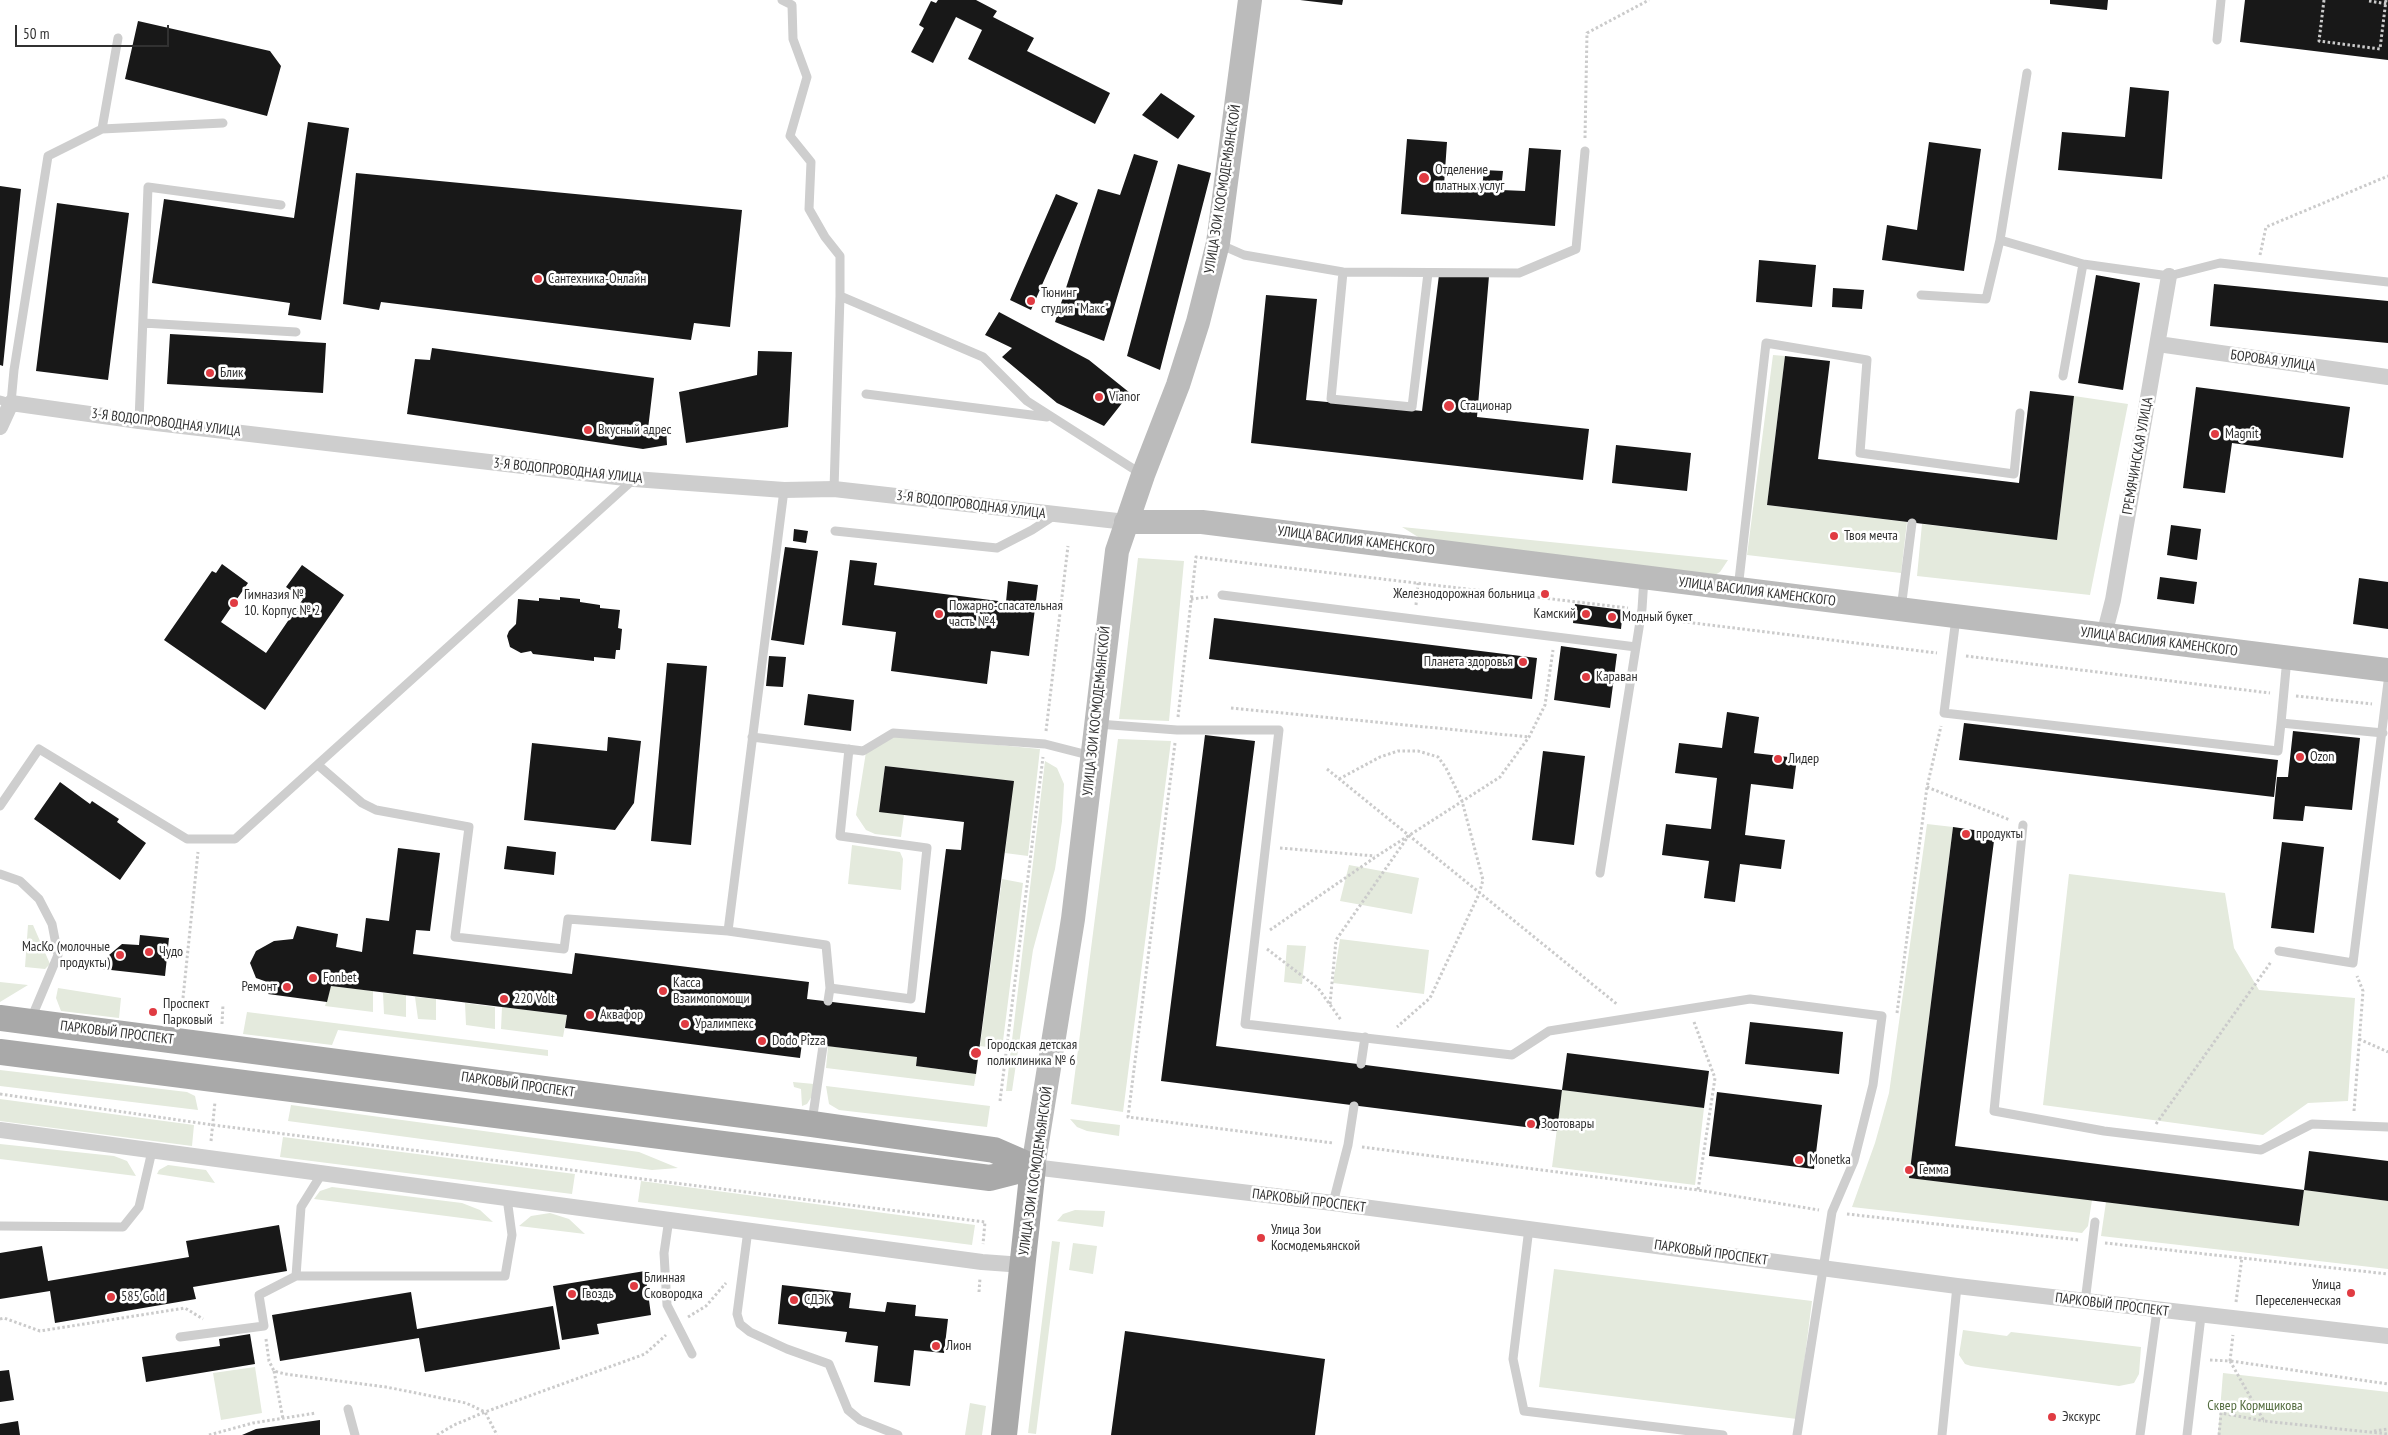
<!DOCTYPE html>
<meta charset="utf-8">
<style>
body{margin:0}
#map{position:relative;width:2388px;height:1435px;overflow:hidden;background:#fff;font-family:"PT Sans Narrow",sans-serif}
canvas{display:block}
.scale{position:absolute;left:15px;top:25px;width:154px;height:22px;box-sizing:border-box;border:2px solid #313131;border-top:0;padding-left:6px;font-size:15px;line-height:18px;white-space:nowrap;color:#313131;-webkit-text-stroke:4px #fff;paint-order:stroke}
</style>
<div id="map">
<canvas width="2388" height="1435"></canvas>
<div class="scale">50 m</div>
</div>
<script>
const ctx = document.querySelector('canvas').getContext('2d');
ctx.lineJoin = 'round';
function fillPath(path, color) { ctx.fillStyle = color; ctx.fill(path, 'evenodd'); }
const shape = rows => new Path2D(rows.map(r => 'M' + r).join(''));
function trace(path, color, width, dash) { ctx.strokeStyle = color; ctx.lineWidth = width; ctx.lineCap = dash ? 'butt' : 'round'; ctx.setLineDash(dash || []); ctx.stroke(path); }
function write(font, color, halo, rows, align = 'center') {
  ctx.font = font + ' "PT Sans Narrow",sans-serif'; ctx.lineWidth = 5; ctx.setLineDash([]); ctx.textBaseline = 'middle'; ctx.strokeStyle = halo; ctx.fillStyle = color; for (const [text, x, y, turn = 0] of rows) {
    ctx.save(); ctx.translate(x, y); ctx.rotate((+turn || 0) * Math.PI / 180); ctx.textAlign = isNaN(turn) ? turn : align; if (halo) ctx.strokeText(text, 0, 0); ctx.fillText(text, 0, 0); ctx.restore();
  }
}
const green = shape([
 [1773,355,1785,356,1767,505,1907,522,1901,573,1747,555],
 [2074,396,2128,404,2090,595,1917,576,1922,524,2057,540],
 [1402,527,1728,560,1720,572,1713,576,1423,540],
 [1138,558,1184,561,1169,721,1119,719],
 [894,735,1040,749,1028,856,1005,853,1013,781,885,766,879,811,904,815,901,837,875,834,866,830,856,815,866,752],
 [1118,739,1171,741,1123,1112,1071,1104],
 [1045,761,1057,768,1064,784,1062,821,1055,869,1033,950,1012,1091,1006,1091],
 [1927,824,1953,827,1909,1178,2092,1200,2088,1226,2082,1233,1852,1207,1875,1143,1889,1093],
 [852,845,900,852,903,859,901,890,848,884],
 [1349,865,1419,878,1412,914,1340,901],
 [2069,874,2225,893,2234,948,2259,990,2355,998,2348,1101,2308,1103,2263,1135,2043,1105],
 [1002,879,1023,883,1002,1049,980,1046],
 [28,925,33,925,50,964,45,969,25,967],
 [1340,939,1429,950,1424,994,1333,983],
 [1287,945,1306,946,1302,984,1284,982],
 [0,982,28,985,0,1002],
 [331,986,373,991,373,1012,325,1006],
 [58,988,121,998,119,1018,61,1011,56,998],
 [383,993,406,995,406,1017,384,1014],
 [415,997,436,999,436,1020,418,1019],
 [465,1003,495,1007,495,1029,466,1025],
 [502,1007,567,1015,563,1037,501,1029],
 [247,1012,548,1050,548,1056,338,1030,332,1045,243,1034],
 [828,1046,917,1057,916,1066,976,1074,974,1086,826,1068],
 [0,1070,187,1092,195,1096,198,1110,0,1086],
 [793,1082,814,1084,812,1096,807,1104,802,1106,801,1089,794,1087],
 [826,1086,990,1106,987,1127,839,1110,829,1104],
 [1562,1090,1704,1108,1695,1185,1552,1167],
 [0,1099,194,1125,192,1146,0,1121],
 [291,1105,639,1152,678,1168,652,1170,288,1121],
 [1070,1119,1120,1125,1119,1136,1087,1131,1077,1127],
 [283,1137,575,1174,572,1194,280,1157],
 [0,1144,114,1156,127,1161,136,1176,0,1159],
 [168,1165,206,1170,215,1183,157,1174,159,1170],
 [641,1181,975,1225,972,1245,638,1202],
 [332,1187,462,1203,480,1210,493,1222,314,1199,320,1191],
 [2304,1190,2388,1201,2388,1269,2101,1236,2106,1202,2299,1226],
 [1075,1210,1105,1211,1103,1227,1057,1221,1063,1214],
 [550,1213,569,1219,585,1234,519,1226,531,1216],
 [1052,1241,1060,1242,1036,1434,1028,1433],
 [1073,1243,1097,1246,1093,1274,1069,1270],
 [1554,1269,1812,1301,1797,1419,1539,1387],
 [1963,1330,2007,1336,2011,1332,2141,1347,2139,1374,2134,1383,2119,1386,1971,1366,1965,1364,1959,1355],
 [255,1367,262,1413,221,1420,213,1373],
 [2223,1373,2388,1392,2388,1435,2218,1435],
 [970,1403,986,1406,982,1435,965,1435]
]);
const building = shape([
 [938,0,976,0,997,11,993,17,1034,38,1027,51,1110,93,1095,124,968,59,982,30,956,17,933,63,911,52,924,28,919,25,931,1,936,3],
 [1300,0,1343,0,1342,5],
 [2050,0,2108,0,2107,10,2050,4],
 [2245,0,2388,0,2388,60,2240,42],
 [138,21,270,51,281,66,267,116,125,79],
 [2130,87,2169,91,2162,179,2058,170,2062,132,2125,137],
 [1161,93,1195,116,1178,139,1142,115],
 [308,122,349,128,321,320,288,315,290,303,152,283,164,199,294,218],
 [1407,139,1447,142,1444,185,1482,188,1484,170,1503,171,1501,190,1525,191,1529,148,1561,150,1555,226,1401,214],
 [1929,142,1981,149,1964,271,1882,260,1887,225,1917,230],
 [1134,154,1158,161,1104,341,1055,322,1098,189,1120,195],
 [1178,164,1211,173,1160,370,1127,356],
 [356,173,742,210,730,327,694,323,691,340,381,302,379,310,343,304],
 [0,186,21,189,3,366,0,365],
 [1056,194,1078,203,1031,310,1010,300],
 [57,203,129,213,108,380,36,371],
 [1759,260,1816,265,1812,307,1756,302],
 [1439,275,1489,276,1477,417,1589,429,1583,480,1251,443,1266,295,1317,299,1306,400,1422,411],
 [2096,275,2140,283,2123,390,2078,383],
 [2214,284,2388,301,2388,343,2210,326],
 [1833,288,1864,290,1862,309,1832,307],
 [999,312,1089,360,1130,393,1104,426,1057,403,1002,357,1012,348,985,335],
 [170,334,326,343,323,393,167,384],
 [432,348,654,378,648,429,666,427,667,445,643,449,407,414,415,359,430,360],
 [758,351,792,352,788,427,686,443,679,392,757,375],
 [1785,356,1830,361,1818,459,2019,483,2030,391,2074,396,2057,540,1767,505],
 [2196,387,2350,407,2343,458,2232,443,2225,493,2183,488],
 [1616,445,1691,453,1687,491,1612,483],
 [2171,525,2201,529,2197,560,2167,555],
 [794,529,808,531,806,543,793,541],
 [785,547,818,551,804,645,771,640],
 [850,560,877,563,874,585,1006,602,1008,581,1038,585,1029,656,991,651,987,684,891,671,896,632,842,625],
 [222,564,248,583,221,622,266,653,303,599,286,587,302,565,344,595,265,710,164,640,212,571,216,573],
 [2160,577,2197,582,2194,604,2157,599],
 [2359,578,2388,582,2388,629,2353,624],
 [560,597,580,599,580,602,600,605,600,608,620,610,618,628,622,629,620,650,616,650,615,659,594,657,594,661,533,654,531,651,521,653,510,647,507,636,509,631,516,624,518,599,539,601,539,598,560,600],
 [1575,604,1623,610,1621,629,1573,623],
 [1214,618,1537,658,1532,699,1209,659],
 [1561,646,1617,654,1610,708,1554,700],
 [769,656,786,657,783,687,766,686],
 [667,663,707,666,691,845,651,841],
 [808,694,854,700,851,731,804,725],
 [1727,712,1759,717,1754,753,1797,758,1793,789,1751,784,1745,835,1785,840,1781,869,1740,864,1735,902,1704,898,1709,861,1662,855,1666,824,1711,829,1717,778,1675,773,1679,743,1722,748],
 [1964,723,2278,760,2274,797,1959,760],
 [2293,731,2360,738,2352,810,2305,806,2303,821,2273,819,2277,777,2288,777],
 [1205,735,1255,741,1216,1046,1562,1090,1557,1131,1161,1081],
 [608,737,641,741,634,803,615,830,524,820,532,743,607,751],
 [1543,751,1585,756,1574,845,1532,840],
 [885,766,1014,781,976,1074,916,1066,917,1057,802,1043,800,1058,565,1028,567,1015,331,986,327,1002,268,994,270,983,256,978,250,963,256,951,274,941,293,939,297,926,338,934,336,947,362,952,366,918,389,921,398,848,440,853,430,931,416,930,413,954,572,974,575,953,809,982,807,999,925,1013,946,849,961,850,964,822,879,812],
 [60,782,90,804,92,801,119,819,117,822,146,843,120,880,34,819],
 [1953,827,1995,833,1955,1146,2304,1190,2299,1226,1909,1178],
 [2282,842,2324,847,2314,933,2271,928],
 [507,846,556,852,554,875,504,869],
 [140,935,169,938,165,976,102,969,102,961,122,944,139,945],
 [1750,1022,1843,1032,1839,1074,1745,1064],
 [1567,1053,1709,1071,1704,1108,1562,1090],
 [1717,1092,1822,1105,1814,1169,1709,1156],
 [2309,1151,2388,1161,2388,1201,2304,1190],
 [279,1225,287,1271,193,1287,196,1299,55,1323,50,1291,0,1299,0,1253,42,1246,48,1281,189,1257,186,1241],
 [645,1271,651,1315,597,1324,599,1334,562,1340,553,1286],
 [782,1285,851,1293,849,1308,885,1312,887,1302,916,1305,915,1316,948,1319,944,1353,914,1350,910,1386,874,1382,878,1346,845,1342,847,1332,778,1324],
 [411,1292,417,1329,553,1306,560,1349,425,1372,419,1338,280,1361,272,1315],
 [1125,1331,1325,1359,1315,1435,1111,1435],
 [250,1334,255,1364,146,1382,142,1357,220,1346,219,1339],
 [9,1370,14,1400,0,1402,0,1371],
 [320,1420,320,1435,242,1435,256,1429],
 [18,1421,20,1435,0,1435,0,1424]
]);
const path = shape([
 [2324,0,2319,41,2380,49,2386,0],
 [2369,1,2388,4],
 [1585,138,1587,33,1649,0],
 [2260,255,2266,227,2388,176],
 [1191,599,1208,597],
 [1416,605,1418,583],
 [1653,618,1937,653],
 [1966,656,2270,693],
 [2296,696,2372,704],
 [1231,708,1529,737],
 [1178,717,1196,557,1628,608],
 [1046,731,1068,546],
 [1175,743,1128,1117,1333,1143],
 [1327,769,1618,1005],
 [1339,779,1380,757,1398,751,1418,751,1438,757,1446,768,1462,801,1483,880,1479,894,1430,998,1397,1027],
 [1927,787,2010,820],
 [1280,848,1375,856],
 [1270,930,1377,856,1500,777,1529,737,1545,705,1553,650],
 [1267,949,1318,988,1341,1020],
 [183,998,198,852],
 [1330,1004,1336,940,1407,838],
 [1897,1013,1927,787,1941,726],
 [1694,1022,1715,1078,1698,1190],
 [222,1024,223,1004],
 [2359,1039,2388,1052],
 [0,1094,213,1125,985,1222,983,1244],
 [1000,1101,1043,757],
 [2354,1111,2363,991,2357,976],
 [2156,1124,2271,962],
 [211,1141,215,1102],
 [1362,1147,1698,1190,1819,1210],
 [1847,1214,2079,1240],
 [2105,1243,2388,1274],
 [979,1292,980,1278],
 [2236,1302,2242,1257],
 [688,1317,706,1306,726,1283],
 [0,1319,4,1318,40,1331,185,1308,203,1319],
 [266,1339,269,1361,274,1371,285,1374,386,1387,466,1403,485,1412,497,1435],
 [2210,1360,2230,1361,2233,1335],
 [2230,1361,2264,1421,2388,1434],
 [2231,1361,2388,1384],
 [274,1371,283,1419],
 [2374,1431,2388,1429],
 [209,1435,253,1423,316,1413],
 [437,1435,454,1425,485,1412,645,1354,666,1335],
 [2219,1435,2221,1413,2264,1421]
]);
const service = shape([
 [782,0,792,5,793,39,807,77,790,136,811,162,809,209,825,237,840,256,840,296,834,489],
 [2217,40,2221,0],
 [2027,73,2000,240,2083,264,2169,276,2220,263,2388,282],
 [102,129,118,38],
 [1219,244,1244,255,1343,272,1519,273,1576,249,1585,151],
 [1343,272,1331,399,1412,407,1428,273],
 [1921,295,1986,299,2000,240],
 [840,296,983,357,1027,401,1143,475],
 [143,323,296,332],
 [2063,376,2083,264],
 [866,394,1047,417],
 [0,400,11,403,14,370,48,156,102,129,223,123],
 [139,421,148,187,281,205],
 [784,490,728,931,826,945,830,988,828,1001],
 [835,531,997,548,1032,530,1055,515],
 [1738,589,1766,343,1867,360,1860,453,2014,474,2020,413],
 [1222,595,1636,647],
 [1901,609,1912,523],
 [1956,618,1944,713,2278,751,2281,723,2383,733],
 [2281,723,2287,658],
 [1098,724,1177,730,1279,730,1245,1024,1512,1055,1549,1031,1750,999,1882,1016,1873,1085,1854,1161,1832,1212,1797,1435],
 [752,737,863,751,893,733,1045,744,1092,756],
 [318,765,362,803,376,810,469,827,455,937,564,949,568,919,728,931],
 [0,806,39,749,187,839,235,839,634,479],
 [2023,825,1994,1111,2104,1131,2261,1150,2312,1124,2388,1127],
 [1600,873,1642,609,1644,578],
 [0,874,20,881,39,899,52,924,58,955,31,1019],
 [2279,951,2353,963,2388,682],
 [830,988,911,999,927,848,840,836,849,749],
 [1361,1064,1365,1037],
 [812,1122,823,1046],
 [321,1175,301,1207,296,1276,505,1276,512,1235,507,1198],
 [1333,1203,1348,1145,1354,1106],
 [669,1219,664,1253,667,1305,692,1354],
 [0,1226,123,1227,139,1207,152,1151],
 [1529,1228,1513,1359,1524,1411,1723,1435],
 [748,1230,737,1314,740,1324,750,1332,787,1349,829,1364,848,1410,860,1420,898,1435],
 [2085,1302,2095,1222],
 [180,1337,264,1326,259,1295,296,1276],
 [348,1409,355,1435],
 [1942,1435,1957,1286],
 [2140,1435,2157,1310],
 [2187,1435,2201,1316]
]);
const minor = shape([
 [2158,344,2388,377],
 [0,427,11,403,139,421,634,479,784,490,834,489,1126,522],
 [2104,635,2113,600,2169,276],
 [0,1130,982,1262,1023,1265],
 [1033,1167,1333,1203,1957,1286,2388,1336]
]);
const secondary = shape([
 [1126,522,1202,522,2388,670],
 [1033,1167,1073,919,1117,551,1143,475,1178,385,1198,322,1218,243,1250,0]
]);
const primary = shape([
 [0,1018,812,1124,994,1150,1033,1167],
 [0,1052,990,1178,1033,1167],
 [1004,1435,1033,1167]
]);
const markers = [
 [1424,178,6,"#e03b42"],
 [538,279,5,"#e03b42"],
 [1031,301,5,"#e03b42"],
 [210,373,5,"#e03b42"],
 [1099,397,5,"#e03b42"],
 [1449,406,6,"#e03b42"],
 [588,430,5,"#e03b42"],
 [2215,434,5,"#e03b42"],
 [1834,536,5,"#e03b42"],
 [1545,594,5,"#e03b42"],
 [234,603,5,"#e03b42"],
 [939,614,5,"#e03b42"],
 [1586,614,5,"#e03b42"],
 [1612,617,5,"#e03b42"],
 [1523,662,5,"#e03b42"],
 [1586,677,5,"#e03b42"],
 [2300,757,5,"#e03b42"],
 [1778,759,5,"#e03b42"],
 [1966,834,5,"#e03b42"],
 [149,952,5,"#e03b42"],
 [120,955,5,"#e03b42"],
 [313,978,5,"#e03b42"],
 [287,987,5,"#e03b42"],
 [663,991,5,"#e03b42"],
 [504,999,5,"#e03b42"],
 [153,1012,5,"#e03b42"],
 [590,1015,5,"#e03b42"],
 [685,1024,5,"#e03b42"],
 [762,1041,5,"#e03b42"],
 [976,1053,6,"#e03b42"],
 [1531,1124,5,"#e03b42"],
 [1799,1160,5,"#e03b42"],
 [1909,1170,5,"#e03b42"],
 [1261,1238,5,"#e03b42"],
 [634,1286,5,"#e03b42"],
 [2351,1293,5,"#e03b42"],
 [572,1294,5,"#e03b42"],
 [111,1297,5,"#e03b42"],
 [794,1300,5,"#e03b42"],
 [936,1346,5,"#e03b42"],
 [2052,1417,5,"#e03b42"]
];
const poiNames = [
 ["Отделение",1435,170],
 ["платных услуг",1435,186],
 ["Сантехника-Онлайн",548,279],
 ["Тюнинг",1041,293],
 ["студия \"Макс\"",1041,309],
 ["Блик",220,373],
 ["Vianor",1109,397],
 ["Стационар",1460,406],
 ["Вкусный адрес",598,430],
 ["Magnit",2225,434],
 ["Твоя мечта",1844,536],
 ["Железнодорожная больница",1535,594,"right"],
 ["Гимназия №",244,595],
 ["10. Корпус № 2",244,611],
 ["Пожарно-спасательная",949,606],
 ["часть №4",949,622],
 ["Камский",1576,614,"right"],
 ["Модный букет",1622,617],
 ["Планета здоровья",1513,662,"right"],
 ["Караван",1596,677],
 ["Ozon",2310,757],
 ["Лидер",1788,759],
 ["продукты",1976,834],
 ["МасКо (молочные",110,947,"right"],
 ["продукты)",110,963,"right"],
 ["Чудо",159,952],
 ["Fonbet",323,978],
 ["Касса",673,983],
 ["Взаимопомощи",673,999],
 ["Ремонт",277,987,"right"],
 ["220 Volt",514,999],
 ["Проспект",163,1004],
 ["Парковый",163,1020],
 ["Аквафор",600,1015],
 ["Уралимпекс",695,1024],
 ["Dodo Pizza",772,1041],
 ["Городская детская",987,1045],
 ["поликлиника № 6",987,1061],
 ["Зоотовары",1541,1124],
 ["Monetka",1809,1160],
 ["Гемма",1919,1170],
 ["Улица Зои",1271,1230],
 ["Космодемьянской",1271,1246],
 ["Блинная",644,1278],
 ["Сковородка",644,1294],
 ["Улица",2341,1285,"right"],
 ["Переселенческая",2341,1301,"right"],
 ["Гвоздь",582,1294],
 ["585 Gold",121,1297],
 ["СДЭК",804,1300],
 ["Лион",946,1346],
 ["Экскурс",2062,1417]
];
const streetNames = [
 ["УЛИЦА ЗОИ КОСМОДЕМЬЯНСКОЙ",1223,189,-81],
 ["БОРОВАЯ УЛИЦА",2273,361,8],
 ["3-Я ВОДОПРОВОДНАЯ УЛИЦА",166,423,7],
 ["ГРЕМЯЧИНСКАЯ УЛИЦА",2138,456,-80],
 ["3-Я ВОДОПРОВОДНАЯ УЛИЦА",568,471,6],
 ["3-Я ВОДОПРОВОДНАЯ УЛИЦА",971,505,7],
 ["УЛИЦА ВАСИЛИЯ КАМЕНСКОГО",1356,541,7],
 ["УЛИЦА ВАСИЛИЯ КАМЕНСКОГО",1757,592,7],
 ["УЛИЦА ВАСИЛИЯ КАМЕНСКОГО",2159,642,7],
 ["УЛИЦА ЗОИ КОСМОДЕМЬЯНСКОЙ",1097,711,-84],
 ["ПАРКОВЫЙ ПРОСПЕКТ",117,1033,7],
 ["ПАРКОВЫЙ ПРОСПЕКТ",518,1085,8],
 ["УЛИЦА ЗОИ КОСМОДЕМЬЯНСКОЙ",1036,1171,-82],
 ["ПАРКОВЫЙ ПРОСПЕКТ",1309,1201,7],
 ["ПАРКОВЫЙ ПРОСПЕКТ",1711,1253,8],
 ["ПАРКОВЫЙ ПРОСПЕКТ",2112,1305,7]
];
const parkNames = [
 ["Сквер Кормщикова",2255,1406]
];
fillPath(green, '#e4eadd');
fillPath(building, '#181818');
trace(path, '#cbcbcb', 3, [2.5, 2.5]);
trace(service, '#cecece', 9);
trace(minor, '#cecece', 16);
trace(secondary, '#bbb', 24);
trace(primary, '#a9a9a9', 26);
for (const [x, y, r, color] of markers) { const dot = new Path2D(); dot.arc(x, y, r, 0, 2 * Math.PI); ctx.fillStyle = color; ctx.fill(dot); trace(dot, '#fff', 2); }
write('14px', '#313131', '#fff', poiNames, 'left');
write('14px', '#313131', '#fff', streetNames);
write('14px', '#536c3f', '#fff', parkNames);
</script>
